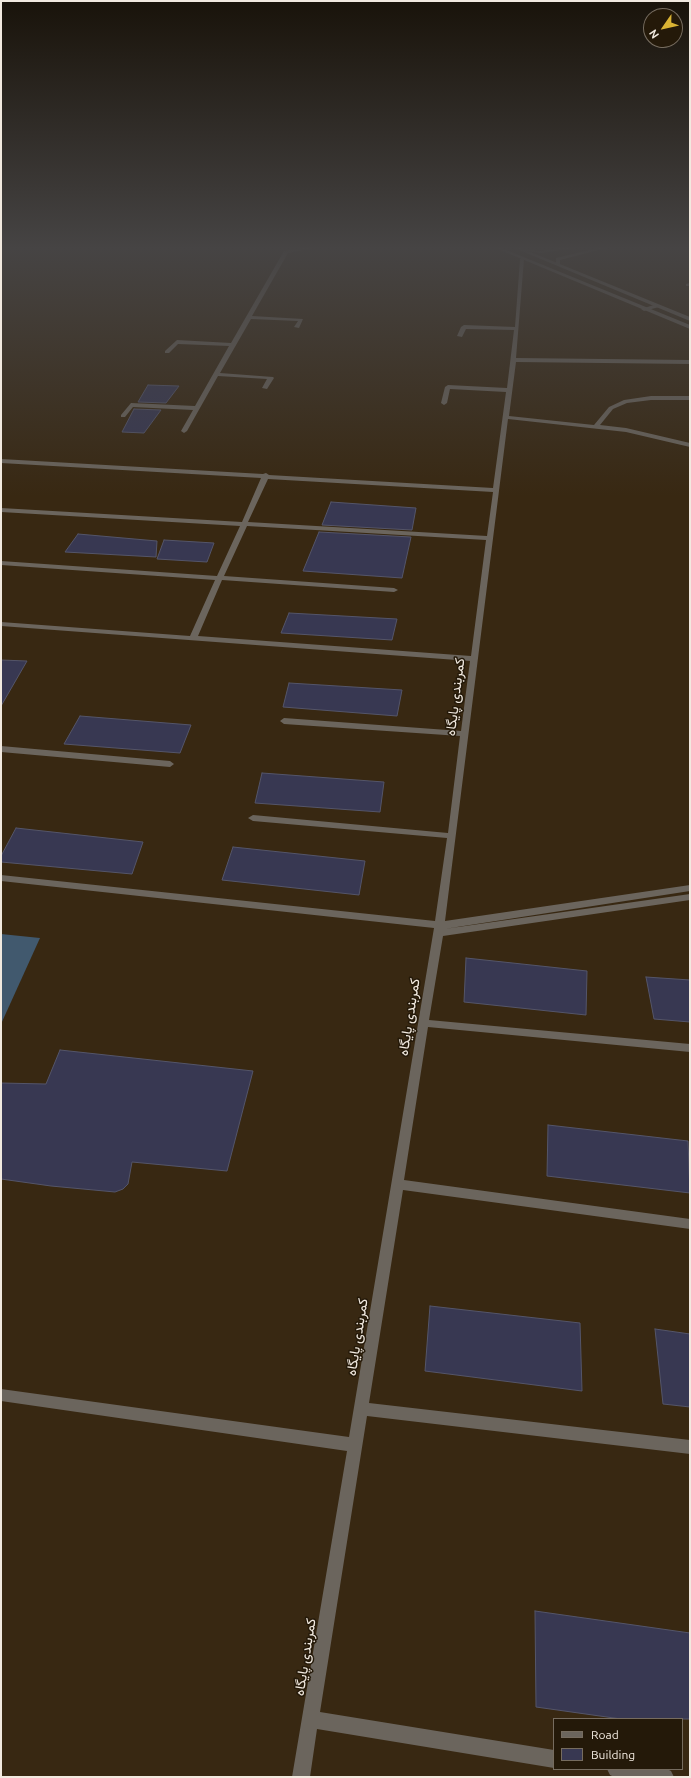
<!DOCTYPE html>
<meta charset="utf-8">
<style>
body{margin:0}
#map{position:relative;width:691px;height:1778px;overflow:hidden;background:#2e2212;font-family:Ubuntu,sans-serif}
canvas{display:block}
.frame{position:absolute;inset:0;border:2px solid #f1e9df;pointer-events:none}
.legend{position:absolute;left:553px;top:1718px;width:130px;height:52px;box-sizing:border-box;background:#241909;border:1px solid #766c5f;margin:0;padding:5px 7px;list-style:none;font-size:12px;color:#f1e9df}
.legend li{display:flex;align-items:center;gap:8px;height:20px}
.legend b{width:20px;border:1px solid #766c5f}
.north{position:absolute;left:643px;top:8px;width:40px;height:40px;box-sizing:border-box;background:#241909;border:1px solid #766c5f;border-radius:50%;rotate:236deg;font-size:11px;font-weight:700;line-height:16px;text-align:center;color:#f1e9df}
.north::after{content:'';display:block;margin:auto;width:14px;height:18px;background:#dab333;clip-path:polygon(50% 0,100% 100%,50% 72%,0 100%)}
</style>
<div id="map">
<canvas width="691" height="1778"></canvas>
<div class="frame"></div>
<ul class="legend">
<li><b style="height:5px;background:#6b655d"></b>Road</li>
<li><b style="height:11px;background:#383852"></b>Building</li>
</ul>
<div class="north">N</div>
</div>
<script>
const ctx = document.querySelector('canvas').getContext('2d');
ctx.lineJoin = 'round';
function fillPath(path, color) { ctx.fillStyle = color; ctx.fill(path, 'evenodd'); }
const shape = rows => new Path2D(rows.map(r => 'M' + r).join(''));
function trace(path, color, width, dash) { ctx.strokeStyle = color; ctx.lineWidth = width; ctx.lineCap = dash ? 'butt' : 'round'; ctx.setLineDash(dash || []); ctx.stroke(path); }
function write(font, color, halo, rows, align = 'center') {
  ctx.font = font + ' Ubuntu,Vazirmatn,sans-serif'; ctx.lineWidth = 3; ctx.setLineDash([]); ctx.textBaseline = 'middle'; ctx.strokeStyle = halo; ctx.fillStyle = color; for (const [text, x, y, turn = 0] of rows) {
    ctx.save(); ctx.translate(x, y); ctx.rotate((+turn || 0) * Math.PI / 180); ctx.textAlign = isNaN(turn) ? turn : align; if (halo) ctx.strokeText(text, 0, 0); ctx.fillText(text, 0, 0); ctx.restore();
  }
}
const built = shape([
 [1,247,690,247,690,1777,1,1777],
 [554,1719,682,1719,682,1769,554,1769]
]);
const water = shape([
 [1,934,40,938,1,1024]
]);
const building = shape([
 [148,385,179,386,166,403,138,402,148,385],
 [134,409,161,410,144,433,122,432,134,409],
 [331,502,416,508,412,530,322,525,331,502],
 [319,532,411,537,402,578,303,571,319,532],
 [78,534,157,541,156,557,65,552,78,534],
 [164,540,214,543,207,562,157,559,164,540],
 [289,613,397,619,392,640,281,633,289,613],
 [1,660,27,661,1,706,1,660],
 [289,683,402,690,397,716,283,707,289,683],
 [80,716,191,725,180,753,64,744,80,716],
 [262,773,384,782,380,812,255,803,262,773],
 [16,828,143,842,132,874,1,862,1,856,16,828],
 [233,847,365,861,359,895,222,880,233,847],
 [466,958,587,971,586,1015,464,1002,466,958],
 [646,977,690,980,690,1022,654,1019,646,977],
 [60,1050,253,1071,227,1171,132,1162,128,1184,123,1189,115,1192,51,1186,1,1179,1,1083,46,1084,60,1050],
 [548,1125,688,1141,690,1193,547,1176,548,1125],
 [430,1306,580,1323,582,1391,425,1371,430,1306],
 [655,1329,690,1334,690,1407,663,1404,655,1329],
 [535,1611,690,1633,690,1719,621,1719,536,1707,535,1611]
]);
const minor = shape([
 [308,247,319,247,288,253,252,316,303,319,299,328,294,327,298,321,251,319,220,373,273,377,274,378,267,389,262,388,267,379,218,376,187,431,184,433,181,431,193,410,133,407,125,417,121,417,121,415,131,403,195,406,229,346,178,344,169,353,165,353,165,351,177,340,231,343,284,251,308,247],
 [567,247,580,247,541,253,518,250,520,249,541,251,567,247],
 [602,247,610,247,560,260,560,266,556,265,556,258,602,247],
 [522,258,524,259,516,358,690,360,690,364,516,362,509,416,594,425,609,407,624,400,651,396,690,396,690,400,651,400,627,403,613,409,600,425,626,428,690,443,690,447,626,432,508,419,445,921,690,885,690,891,444,929,690,894,690,900,443,936,429,1020,690,1044,690,1052,428,1027,404,1180,690,1219,690,1229,403,1190,369,1403,690,1440,690,1454,367,1416,320,1712,554,1750,554,1768,317,1729,310,1777,292,1777,347,1451,1,1401,1,1389,349,1437,434,928,1,881,1,875,435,921,447,838,253,821,248,818,253,815,448,833,460,736,284,724,280,721,284,718,461,731,470,661,1,626,1,622,190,636,215,580,1,565,1,561,217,576,240,526,1,512,1,508,242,522,261,478,1,463,1,459,263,474,266,473,269,475,493,488,506,392,450,389,447,403,444,405,441,403,445,387,448,385,507,388,514,330,466,329,462,337,457,336,461,327,464,325,515,327,520,259,522,258],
 [268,479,493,492,487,536,248,522,268,479],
 [247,526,486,540,471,656,198,636,222,580,394,592,398,590,394,588,224,576,247,526],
 [690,283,690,286,686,286,686,284,690,283],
 [657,304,659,307,644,311,641,309,657,304],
 [1,746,170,761,174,764,170,767,1,752,1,746],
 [607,1769,667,1769,671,1771,674,1777,614,1777,610,1775,607,1769]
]);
const tertiary = shape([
 [493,247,499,247,690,325,690,329,493,247],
 [512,247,518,247,690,317,690,321,512,247]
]);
const streetNames = [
 ["کمربندی پایگاه",455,697,-83],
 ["کمربندی پایگاه",409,1017,-81],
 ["کمربندی پایگاه",357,1337,-81],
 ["کمربندی پایگاه",305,1657,-81]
];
fillPath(built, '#382812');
fillPath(water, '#41596e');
fillPath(building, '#383852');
trace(building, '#545569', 1);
fillPath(minor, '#6b655d');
fillPath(tertiary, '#6b655d');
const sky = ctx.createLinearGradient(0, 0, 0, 496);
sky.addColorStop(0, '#19130a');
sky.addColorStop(0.5, '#464444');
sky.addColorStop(1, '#46444400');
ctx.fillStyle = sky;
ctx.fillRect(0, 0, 691, 496);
write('14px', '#f1e9df', '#241909', streetNames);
</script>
